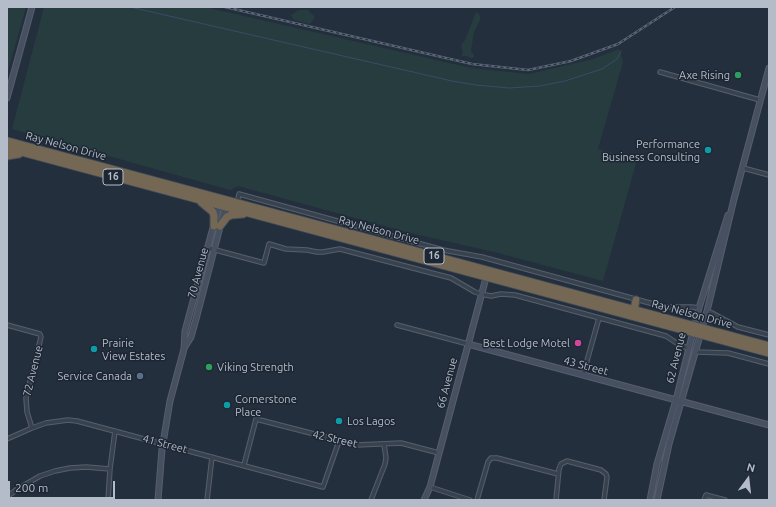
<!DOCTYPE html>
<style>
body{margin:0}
#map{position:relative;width:776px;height:507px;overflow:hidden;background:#242f3e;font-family:Ubuntu,sans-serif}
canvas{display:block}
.frame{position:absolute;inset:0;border:8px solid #b4bcc9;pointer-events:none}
.north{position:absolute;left:728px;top:459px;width:40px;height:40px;-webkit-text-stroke:3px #1d2633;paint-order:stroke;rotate:15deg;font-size:11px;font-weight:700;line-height:16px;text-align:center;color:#b4bcc9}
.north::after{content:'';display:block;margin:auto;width:14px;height:18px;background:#b4bcc9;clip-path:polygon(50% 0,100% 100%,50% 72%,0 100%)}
.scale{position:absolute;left:8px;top:481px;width:107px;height:18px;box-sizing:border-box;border:2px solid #b4bcc9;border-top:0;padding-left:5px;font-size:12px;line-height:14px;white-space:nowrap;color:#b4bcc9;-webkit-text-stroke:3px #1d2633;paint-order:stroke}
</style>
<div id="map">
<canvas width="776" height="507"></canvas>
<div class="frame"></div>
<div class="north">N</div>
<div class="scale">200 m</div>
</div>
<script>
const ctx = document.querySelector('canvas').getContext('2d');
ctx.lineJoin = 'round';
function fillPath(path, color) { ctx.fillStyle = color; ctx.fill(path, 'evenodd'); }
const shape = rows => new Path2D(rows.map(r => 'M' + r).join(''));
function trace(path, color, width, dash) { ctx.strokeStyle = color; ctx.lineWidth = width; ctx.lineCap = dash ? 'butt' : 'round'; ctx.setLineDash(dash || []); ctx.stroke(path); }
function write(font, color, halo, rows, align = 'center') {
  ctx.font = font + ' Ubuntu,sans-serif'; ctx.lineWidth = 3; ctx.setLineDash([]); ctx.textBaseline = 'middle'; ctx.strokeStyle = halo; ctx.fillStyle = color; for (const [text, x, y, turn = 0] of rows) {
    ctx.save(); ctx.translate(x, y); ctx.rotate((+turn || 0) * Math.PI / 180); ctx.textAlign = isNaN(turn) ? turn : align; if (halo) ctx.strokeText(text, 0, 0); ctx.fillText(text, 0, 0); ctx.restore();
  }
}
const green = shape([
 [7,7,26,7,7,75],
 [44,7,205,7,471,68,529,74,593,59,619,49,623,62,598,149,637,160,603,281,494,252,410,233,238,186,230,190,12,129],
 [299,10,308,10,315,17,310,24,294,20,291,15],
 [476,12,480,15,480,20,474,32,471,51,474,55,474,57,471,58,467,56,461,56,463,53,461,45,465,40]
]);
const stream = shape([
 [130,7,452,81,476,85,509,88,540,86,565,81,602,69,617,59,621,51]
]);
const street = shape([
 [660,72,760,100],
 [743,168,769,175],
 [237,203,239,194,443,250,482,257,657,305,666,307,692,307,699,308],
 [208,248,264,263,269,244,286,249,307,250,317,252,323,252,340,249,451,278,475,292,481,294,491,296,501,294,515,295,666,336,681,346,689,348],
 [707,311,712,313,738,327,769,335],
 [7,325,40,334,41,337,26,398,27,412,32,428],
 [397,325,468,344],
 [696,352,728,353,769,364],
 [583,375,599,318],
 [7,439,32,428,46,423,68,420,77,421,323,487,339,441],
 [244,465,256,419,357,445,401,443,439,453],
 [430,487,470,500],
 [7,497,16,490,40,476,55,471,70,468,86,467,110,469],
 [108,500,110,469,115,431],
 [207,500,212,457],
 [371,500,385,464,386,458,384,444],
 [477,500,488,462,491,458,497,458,558,474],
 [556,500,559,469,561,464,567,461,601,470,606,474,607,477,604,500],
 [704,500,706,495,725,500]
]);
const secondary = shape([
 [7,98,32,7],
 [468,344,769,425],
 [184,348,191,337,196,319,226,204],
 [158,500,162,449,170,401,184,349,185,331,220,202],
 [424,500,430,487,487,274],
 [650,500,657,464,676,400,699,308,728,215],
 [657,500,669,444,707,311,734,199,769,68]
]);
const highway = shape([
 [7,141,769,346],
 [7,148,769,353],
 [7,156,19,154],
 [201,202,213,212,214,216,214,226],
 [220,226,227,217,231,215,243,214],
 [634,310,636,300]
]);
const rail = shape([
 [225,7,472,64,528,70,571,61,618,44,675,7]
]);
const markers = [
 [738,75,4,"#2e9e5b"],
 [708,150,4,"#0f9aa8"],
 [578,343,4,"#d1479c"],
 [94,349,4,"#0f9aa8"],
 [209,367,4,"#2e9e5b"],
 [140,376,4,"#5c6f8a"],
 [227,405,4,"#0f9aa8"],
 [339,421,4,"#0f9aa8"]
];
const shields = [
 [113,177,20],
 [434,256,20]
];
const shieldNames = [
 ["16",113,177],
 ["16",434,256]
];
const poiNames = [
 ["Axe Rising",730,75],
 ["Performance",700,144],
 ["Business Consulting",700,157],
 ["Prairie",102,343,"left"],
 ["View Estates",102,356,"left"],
 ["Best Lodge Motel",570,343],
 ["Viking Strength",217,367,"left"],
 ["Service Canada",132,376],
 ["Cornerstone",235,399,"left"],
 ["Place",235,412,"left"],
 ["Los Lagos",347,421,"left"]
];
const streetNames = [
 ["Ray Nelson Drive",66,146,15],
 ["Ray Nelson Drive",379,230,15],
 ["70 Avenue",198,273,-75],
 ["Ray Nelson Drive",692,314,15],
 ["62 Avenue",676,358,-76],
 ["43 Street",586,366,15],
 ["72 Avenue",33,371,-76],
 ["66 Avenue",447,383,-75],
 ["42 Street",335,439,13],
 ["41 Street",165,444,15]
];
fillPath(green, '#263c3f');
trace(stream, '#394c67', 1);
trace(street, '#565f6c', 5.5);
trace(secondary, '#565f6c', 7);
trace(highway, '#434c59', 9);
trace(street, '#38414e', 3.5);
trace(secondary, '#465061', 5);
trace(highway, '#746855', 7);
trace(rail, '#5a6575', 2.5);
trace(rail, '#1d2633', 1, [3]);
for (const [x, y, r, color] of markers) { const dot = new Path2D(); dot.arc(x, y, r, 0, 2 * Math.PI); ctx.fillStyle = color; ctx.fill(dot); trace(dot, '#1d2633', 1.5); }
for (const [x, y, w] of shields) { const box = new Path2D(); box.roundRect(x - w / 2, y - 8, w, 16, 3); ctx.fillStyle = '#1d2633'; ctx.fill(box); trace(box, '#b4bcc9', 1); }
write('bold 10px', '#b4bcc9', null, shieldNames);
write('11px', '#b4bcc9', '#1d2633', poiNames, 'right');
write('11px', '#b4bcc9', '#1d2633', streetNames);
</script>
